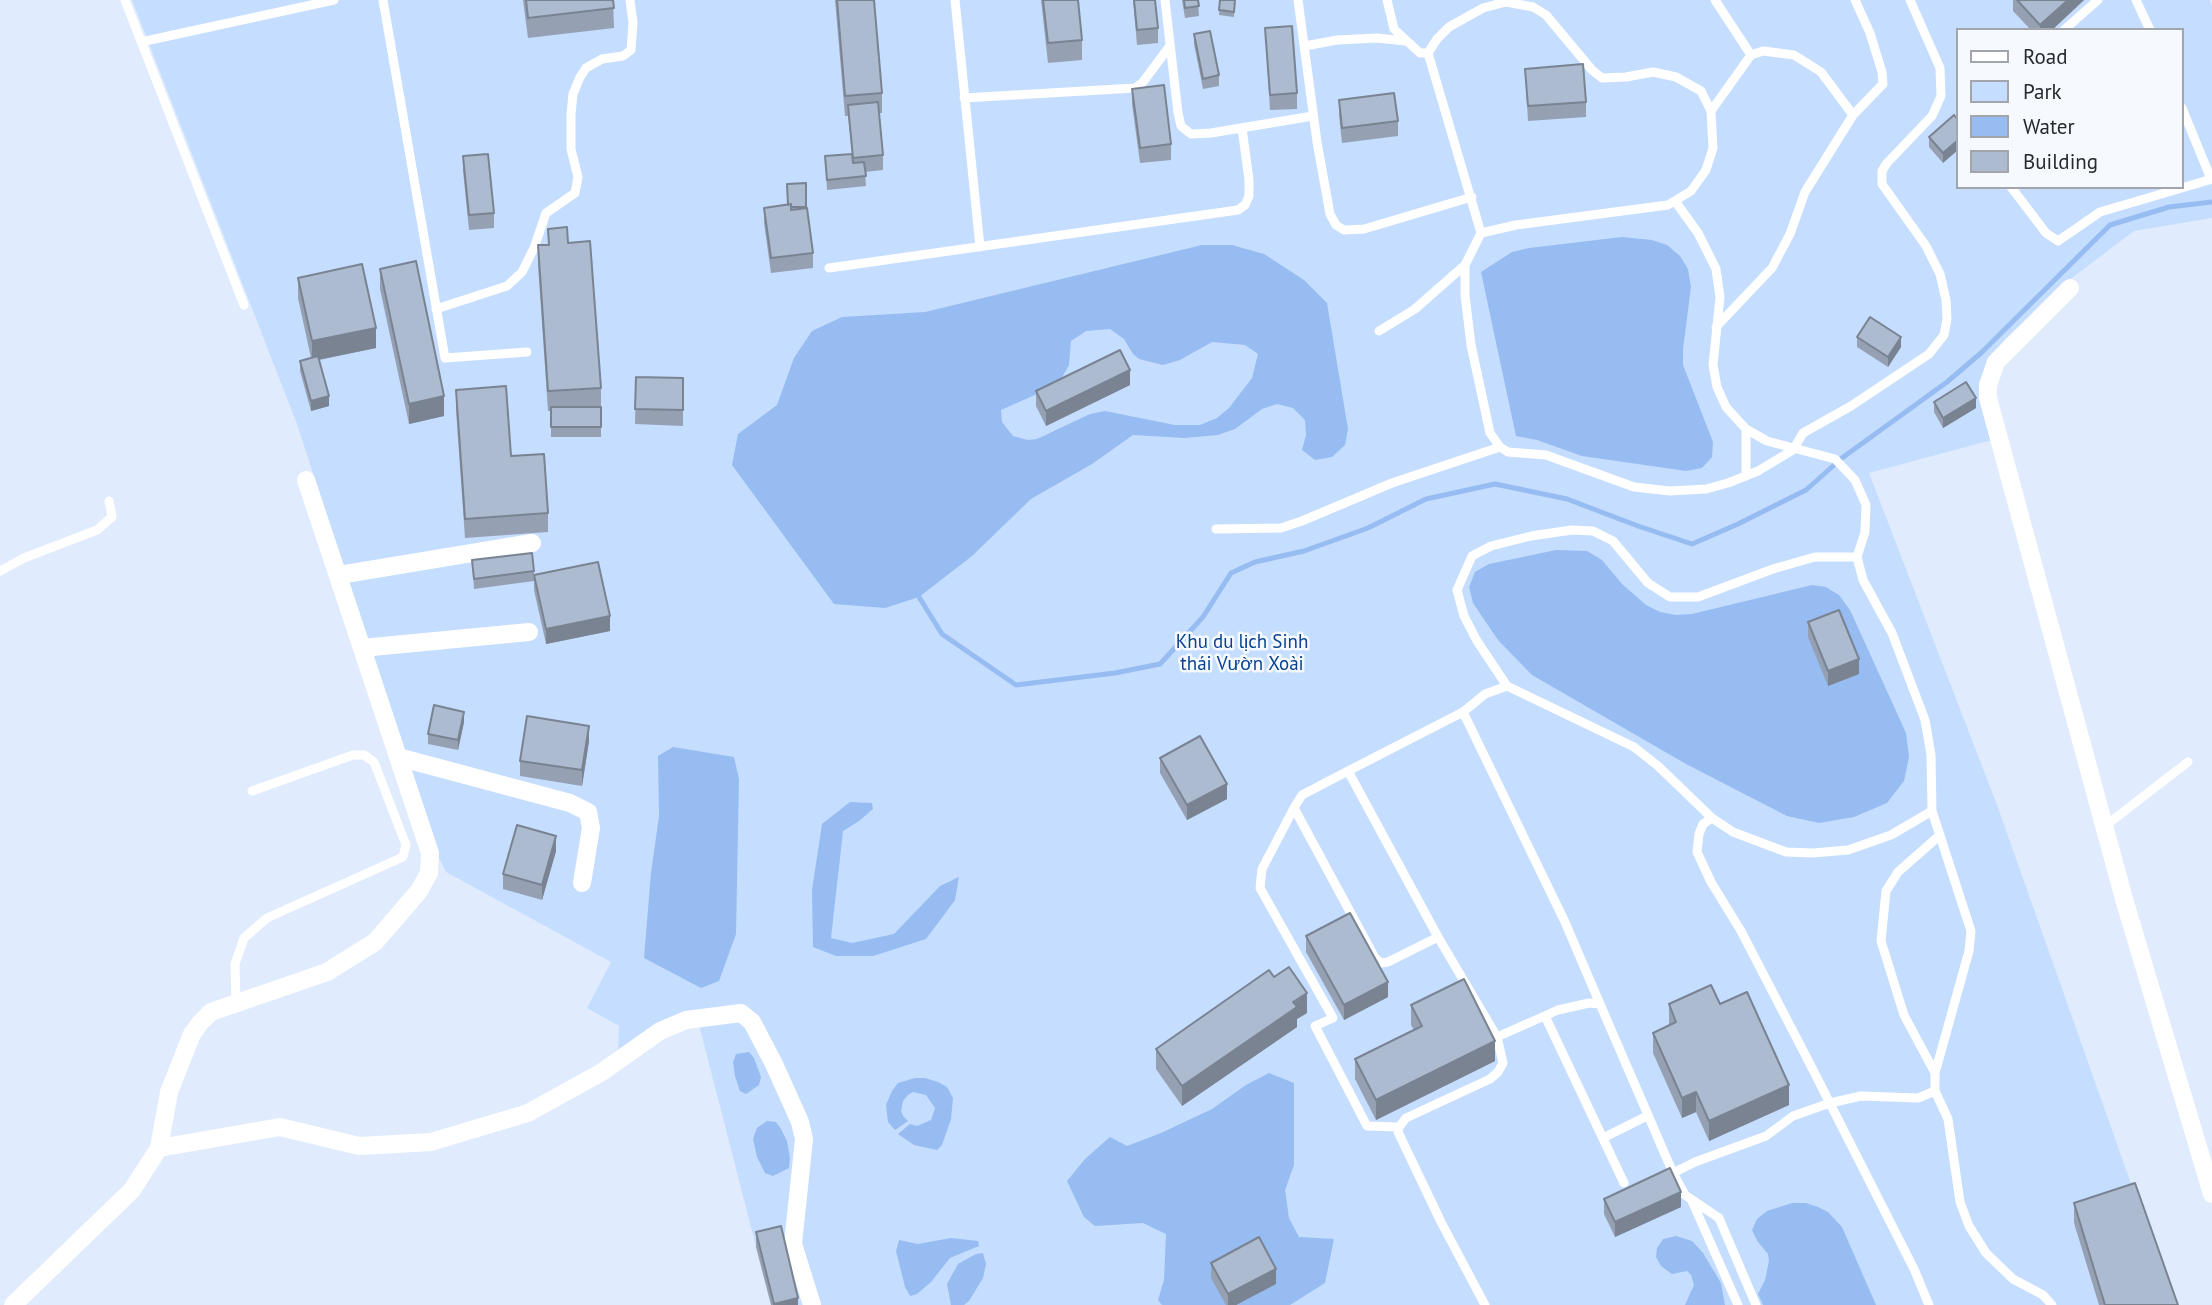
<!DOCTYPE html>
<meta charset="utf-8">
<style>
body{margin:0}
#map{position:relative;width:2212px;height:1305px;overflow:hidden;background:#e0ecfe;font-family:"PT Sans",sans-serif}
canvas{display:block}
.legend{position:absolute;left:1956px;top:28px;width:228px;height:161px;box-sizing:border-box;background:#f6f9fd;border:2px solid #a2a6ac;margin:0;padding:9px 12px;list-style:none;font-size:21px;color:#242a32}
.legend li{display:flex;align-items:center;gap:14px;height:35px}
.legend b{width:35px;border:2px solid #a2a6ac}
</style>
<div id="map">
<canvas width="2212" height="1305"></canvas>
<ul class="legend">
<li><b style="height:9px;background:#fff"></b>Road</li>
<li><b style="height:19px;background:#c5ddff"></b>Park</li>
<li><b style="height:19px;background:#97bcf2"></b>Water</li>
<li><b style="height:19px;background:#adbbd0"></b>Building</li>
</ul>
</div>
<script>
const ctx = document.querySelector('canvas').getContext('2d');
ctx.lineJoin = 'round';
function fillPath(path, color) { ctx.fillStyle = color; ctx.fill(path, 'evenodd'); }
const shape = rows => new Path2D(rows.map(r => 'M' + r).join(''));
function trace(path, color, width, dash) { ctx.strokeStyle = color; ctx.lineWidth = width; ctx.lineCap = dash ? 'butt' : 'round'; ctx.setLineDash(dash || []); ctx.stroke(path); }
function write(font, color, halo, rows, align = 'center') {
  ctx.font = font + ' "PT Sans",sans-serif'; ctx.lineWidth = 5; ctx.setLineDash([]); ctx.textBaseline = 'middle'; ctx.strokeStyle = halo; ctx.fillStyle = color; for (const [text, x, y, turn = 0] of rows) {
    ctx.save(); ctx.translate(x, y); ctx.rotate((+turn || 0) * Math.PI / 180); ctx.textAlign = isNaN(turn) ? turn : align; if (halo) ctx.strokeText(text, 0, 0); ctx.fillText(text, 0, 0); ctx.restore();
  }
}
const green = shape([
 [132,0,2210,0,2212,5,2212,218,2134,231,2068,281,2006,338,1987,360,1982,389,1992,440,1869,473,1997,805,2174,1305,771,1305,696,1013,618,1053,619,1026,587,1008,611,962,446,872,437,854,297,424],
 [1958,30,2182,30,2182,187,1958,187]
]);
const water = shape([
 [1622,237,1652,240,1667,245,1680,256,1688,269,1691,287,1683,349,1683,365,1713,442,1712,457,1702,468,1686,471,1582,456,1537,440,1516,436,1481,272,1512,252,1529,248],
 [1202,245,1232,245,1264,254,1304,280,1327,303,1348,429,1345,445,1332,457,1315,460,1302,450,1306,435,1305,420,1293,408,1277,404,1262,409,1235,429,1218,435,1184,438,1133,435,1092,464,1031,499,972,556,919,597,885,608,834,604,732,465,738,434,777,405,794,358,812,331,842,317,925,312],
 [1110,329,1124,339,1133,354,1139,359,1163,365,1180,360,1212,342,1245,345,1258,354,1252,378,1229,408,1217,418,1200,425,1175,425,1105,411,1090,414,1037,439,1028,440,1013,436,1002,422,1001,410,1046,390,1061,379,1069,365,1071,341,1086,331],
 [1556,550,1587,551,1602,560,1622,584,1646,605,1660,612,1676,615,1692,614,1812,585,1826,587,1839,595,1850,610,1906,733,1909,757,1904,781,1887,803,1854,817,1819,823,1787,816,1686,764,1532,675,1498,640,1473,603,1469,587,1475,572,1489,564],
 [673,747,734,757,739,779,736,934,719,981,701,988,644,958,651,873,659,816,658,756],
 [850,802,872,803,873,809,859,821,843,831,831,938,852,943,894,934,940,886,959,877,955,900,926,939,873,956,836,956,813,947,812,890,822,824],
 [749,1052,754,1058,761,1077,759,1085,746,1094,740,1091,735,1076,733,1062,736,1054],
 [1269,1073,1294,1083,1294,1165,1285,1190,1289,1218,1299,1237,1334,1239,1325,1283,1290,1305,1162,1305,1158,1300,1164,1280,1166,1234,1143,1223,1095,1226,1084,1217,1067,1181,1085,1159,1110,1137,1127,1146,1161,1133,1212,1109,1246,1085],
 [915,1078,925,1078,938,1082,947,1087,953,1098,951,1119,942,1145,937,1150,914,1145,898,1134,910,1124,917,1126,931,1120,935,1108,926,1095,913,1092,908,1095,903,1101,901,1111,903,1116,908,1121,895,1130,888,1122,886,1105,892,1091,898,1083],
 [767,1121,776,1122,781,1129,787,1141,790,1158,789,1168,773,1176,765,1173,757,1157,753,1139,757,1128],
 [1792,1203,1806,1203,1818,1207,1828,1212,1842,1227,1876,1305,1763,1305,1758,1294,1765,1280,1769,1261,1768,1254,1758,1242,1752,1230,1757,1219,1767,1211],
 [1676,1236,1692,1241,1703,1253,1721,1283,1725,1305,1685,1305,1694,1285,1691,1275,1687,1271,1672,1274,1661,1266,1656,1257,1657,1248,1663,1239],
 [951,1238,978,1241,979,1246,950,1258,931,1282,917,1294,910,1296,905,1287,896,1251,899,1240,918,1244],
 [983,1253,986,1264,983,1278,969,1301,964,1305,951,1305,947,1284,958,1264,976,1254]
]);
const stream = shape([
 [919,597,942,634,1016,685,1115,673,1160,664,1203,617,1231,573,1255,562,1304,551,1368,528,1426,499,1495,484,1567,499,1638,526,1692,544,1738,524,1806,490,1842,458,1947,382,1981,353,2110,225,2169,207,2212,202]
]);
const lane = shape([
 [125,0,244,305],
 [383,0,445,358,527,352],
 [955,0,980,247],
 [1165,0,1178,113,1181,126,1191,134,1211,133,1313,116],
 [1298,0,1317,142,1330,214,1336,225,1344,230,1364,229,1472,197],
 [1387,0,1394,29,1420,53,1428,53],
 [2136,0,2150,30],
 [2064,30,2098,0],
 [141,42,334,0],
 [1305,46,1337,40,1377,38,1405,41],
 [1751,55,1763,51,1794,55,1821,72,1853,115],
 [964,98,1135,88,1143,82,1169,47],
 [2182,108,2211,179],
 [1711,111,1751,55,1715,0],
 [2011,187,2046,233,2058,241,2100,212,2212,179],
 [1675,201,1698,233,1716,269,1720,297,1713,365,1717,387,1726,407,1746,429,1767,441,1835,459,1855,480,1866,505,1865,532,1857,557,1863,580,1892,633,1925,720,1931,755,1932,811,1971,931,1969,951,1935,1073,1935,1091,1948,1119,1960,1202,1969,1226,1986,1253,2013,1279,2043,1295,2052,1305],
 [1481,233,1516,225,1668,205,1691,191,1706,170,1713,148,1711,111,1701,91,1676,77,1653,72,1626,77,1602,78,1592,70,1546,15,1533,7,1506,2,1483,8,1449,27,1437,39,1428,53,1481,233,1465,265,1465,295,1471,345,1490,433,1500,447,1508,452,1546,455,1634,487,1670,491,1706,489,1728,483,1758,471,1793,450,1803,433,1851,406,1929,354,1944,335,1947,319,1946,300,1940,274,1926,246,1882,184,1882,171,1887,163,1932,116,1941,96,1940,68,1910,0],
 [829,268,1238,210,1245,205,1249,196,1249,180,1242,128],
 [436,309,507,286,522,272,534,248,546,213,575,193,578,177,571,149,571,114,573,94,580,77,586,68,602,59,623,56,631,50,633,23,630,0],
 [1716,327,1772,268,1790,234,1805,192,1853,115,1883,84,1882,72,1870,33,1855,0],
 [1379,331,1415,309,1465,265],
 [1746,429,1746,476],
 [1216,529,1281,528,1302,521,1392,483,1500,447],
 [0,571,24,558,97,530,112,517,109,501],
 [1507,686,1477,641,1464,616,1457,590,1472,556,1491,546,1531,536,1572,530,1593,531,1613,541,1648,583,1670,597,1698,597,1773,569,1815,557,1857,557],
 [1463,712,1565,922,1600,1004],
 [1348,771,1463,712,1485,694,1507,686,1634,747,1658,766,1712,818],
 [1294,808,1262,869,1260,888,1333,1018,1315,1026,1367,1126,1399,1127],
 [2105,826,2188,762],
 [1438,937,1388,962,1381,963,1375,958,1294,808,1302,795,1348,771,1438,937,1497,1037,1503,1063,1498,1072,1490,1079,1406,1118,1399,1127,1398,1132,1441,1222,1485,1305],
 [236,1003,235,964,244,938,267,918,403,857,406,845,374,762,364,755,353,755,252,791],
 [1545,1016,1624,1183],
 [1497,1037,1558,1010,1589,1003,1600,1004,1673,1173,1695,1162,1766,1136,1793,1116,1830,1103,1861,1096,1918,1098,1935,1091],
 [1935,1073,1904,1015,1881,941,1886,891,1898,872,1940,835],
 [1603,1138,1647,1116],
 [1673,1173,1685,1195,1719,1218,1756,1305],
 [1692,1201,1738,1305],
 [1929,1305,1914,1269,1810,1064,1741,931,1711,882,1697,852,1699,834,1703,824,1712,818,1733,832,1786,852,1813,853,1848,850,1891,835,1932,811]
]);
const street = shape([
 [2070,288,1996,362,1988,385,1988,398,2124,899,2212,1194],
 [339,575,532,543],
 [362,648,529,632],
 [398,757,570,803,588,812,591,828,582,883],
 [159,1148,280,1127,359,1146,431,1142,528,1113,602,1072,660,1031,686,1020,741,1013,752,1022,774,1064,800,1122,804,1139,793,1244,812,1305],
 [13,1305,132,1190,159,1148,169,1092,192,1034,200,1023,211,1012,327,972,375,942,419,891,429,873,430,853,306,480]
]);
const wall = shape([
 [523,0,613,0,614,28,528,38],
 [835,0,874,0,882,93,882,113,879,113,883,155,883,170,865,172,866,186,827,190,825,156,852,154,848,116,845,116],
 [1041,0,1078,0,1082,40,1082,60,1048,63],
 [1133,0,1155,0,1158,28,1158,43,1137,45],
 [1182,0,1198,0,1199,16,1185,18],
 [1220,0,1235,0,1234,17,1219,15],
 [2013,0,2084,0,2052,30,2031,30,2013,11],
 [1265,28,1297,93,1297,109,1270,110],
 [1194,34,1219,75,1219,86,1203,89,1194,44],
 [1525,69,1586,102,1586,117,1528,121],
 [1132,89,1171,144,1171,160,1140,163,1132,104],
 [1339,100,1398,121,1398,136,1342,143,1339,115],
 [1954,115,1943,163,1929,147,1929,137],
 [463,156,494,213,494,228,469,230,463,171],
 [806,183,806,208,813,253,813,268,771,273,764,223,764,208,788,205],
 [548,229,568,243,601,388,601,437,551,437,551,411,548,411,538,265,538,245,548,245],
 [380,269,444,416,409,424,380,289],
 [298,278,376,348,319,360,329,406,311,411,300,371,300,361,311,358,298,298],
 [1857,337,1901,347,1888,367,1857,347],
 [636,377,683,378,683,426,635,424],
 [1130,385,1046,426,1036,406,1036,391],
 [456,390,511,456,548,513,548,532,465,538,456,410],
 [1934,402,1976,408,1943,428,1934,412],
 [472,560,534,571,534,575,610,631,546,644,534,590,534,581,474,589],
 [1808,622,1859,674,1828,686,1808,637],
 [464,722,458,750,428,744,428,734],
 [589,741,582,786,520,776,520,761],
 [1160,758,1227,799,1187,820,1160,773],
 [556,851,542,900,503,889,503,874],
 [1306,936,1388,997,1344,1020,1306,952],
 [1274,977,1307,1013,1297,1019,1297,1027,1182,1106,1156,1069,1156,1049],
 [1669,1004,1720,1004,1789,1105,1709,1141,1696,1112,1682,1118,1653,1053,1653,1033,1669,1026],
 [1411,1005,1495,1061,1376,1120,1355,1079,1355,1059,1414,1030,1411,1025],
 [1604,1199,1681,1207,1615,1237,1604,1214],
 [2074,1203,2178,1305,2099,1305,2074,1223],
 [756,1232,798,1305,771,1305,756,1247],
 [1211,1263,1276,1284,1236,1305,1226,1305,1211,1278]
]);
const shadedWall = shape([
 [2068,0,2084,0,2052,30,2040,30,2040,25],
 [1958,140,1958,150,1943,163,1943,153],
 [376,328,376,348,312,361,312,341],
 [1901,337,1901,347,1888,367,1888,357],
 [1130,370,1130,385,1046,426,1046,411],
 [329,396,329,406,311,411,311,401],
 [444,396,444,416,409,424,409,404],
 [1976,398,1976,408,1943,428,1943,418],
 [610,616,610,631,546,644,546,629],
 [1859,659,1859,674,1828,686,1828,671],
 [464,712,464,722,458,750,458,740],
 [589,726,589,741,582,786,582,770],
 [1227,784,1227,799,1187,820,1187,805],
 [556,836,556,851,542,900,542,885],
 [1388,982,1388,997,1344,1020,1344,1005],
 [1307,993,1307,1013,1297,1019,1297,1027,1182,1106,1182,1086],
 [1495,1041,1495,1061,1376,1120,1376,1100],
 [1789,1085,1789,1105,1709,1141,1709,1121],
 [1696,1092,1696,1112,1682,1118,1682,1098],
 [1681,1192,1681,1207,1615,1237,1615,1222],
 [1276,1269,1276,1284,1236,1305,1228,1305,1228,1294],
 [798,1298,798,1305,774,1305,774,1304]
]);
const building = shape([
 [526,0,613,0,614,8,528,18,526,0],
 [837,0,874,0,882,93,845,96,837,0],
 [1043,0,1078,0,1082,40,1048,43,1043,0],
 [1134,0,1155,0,1158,28,1137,30,1134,0],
 [1184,0,1198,0,1199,6,1185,8,1184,0],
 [1220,0,1235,0,1234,12,1219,10,1220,0],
 [2017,0,2068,0,2040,25,2017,0],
 [1292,26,1297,93,1270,95,1265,28,1292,26],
 [1210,31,1219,75,1203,79,1194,34,1210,31],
 [1583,64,1586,102,1528,106,1525,69,1583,64],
 [1164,85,1171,144,1140,148,1132,89,1164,85],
 [1394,93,1398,121,1342,128,1339,100,1394,93],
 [878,102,883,155,853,158,848,105,878,102],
 [1954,115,1958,120,1958,140,1943,153,1929,137,1954,115],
 [488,154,494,213,469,215,463,156,488,154],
 [852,154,853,163,864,162,866,176,827,180,825,156,852,154],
 [806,183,806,207,791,207,791,204,788,205,787,184,806,183],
 [791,204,791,210,807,208,813,253,771,258,764,208,791,204],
 [567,227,568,243,590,241,601,388,548,391,538,245,549,245,548,229,567,227],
 [416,261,444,396,409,404,380,269,416,261],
 [362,264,376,328,312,341,298,278,362,264],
 [1870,317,1901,337,1888,357,1857,337,1870,317],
 [1120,350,1130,370,1046,411,1036,391,1120,350],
 [318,356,329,396,311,401,300,361,318,356],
 [636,377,683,378,683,410,635,409,636,377],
 [1966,382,1976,398,1943,418,1934,402,1966,382],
 [506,386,511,456,544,454,548,513,465,519,456,390,506,386],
 [551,407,601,407,601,427,551,427,551,407],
 [532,553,534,571,474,579,472,560,532,553],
 [598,562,610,616,546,629,534,575,598,562],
 [1839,610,1859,659,1828,671,1808,622,1839,610],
 [434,705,464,712,458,740,428,734,434,705],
 [527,716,589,726,582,770,520,761,527,716],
 [1200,736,1227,784,1187,805,1160,758,1200,736],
 [517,825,556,836,542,885,503,874,517,825],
 [1350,913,1388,982,1344,1005,1306,936,1350,913],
 [1289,967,1307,993,1293,1002,1297,1007,1182,1086,1156,1049,1269,970,1274,977,1289,967],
 [1464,979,1495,1041,1376,1100,1355,1059,1422,1026,1411,1005,1464,979],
 [1711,985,1720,1004,1747,992,1789,1085,1709,1121,1696,1092,1682,1098,1653,1033,1676,1022,1669,1004,1711,985],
 [1670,1168,1681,1192,1615,1222,1604,1199,1670,1168],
 [2135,1183,2178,1305,2105,1305,2074,1203,2135,1183],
 [781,1226,798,1298,774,1304,756,1232,781,1226],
 [1259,1237,1276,1269,1228,1294,1211,1263,1259,1237]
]);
const parkNames = [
 ["Khu du lịch Sinh",1242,643],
 ["thái Vườn Xoài",1242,665]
];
fillPath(green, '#c5ddff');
fillPath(water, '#97bcf2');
trace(stream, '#97bcf2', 5);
trace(lane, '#fff', 9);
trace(street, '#fff', 18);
fillPath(wall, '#95a1b3');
fillPath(shadedWall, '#798392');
fillPath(building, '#adbbd0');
trace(building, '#798392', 2);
write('19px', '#074391', '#f6f9fd', parkNames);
</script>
